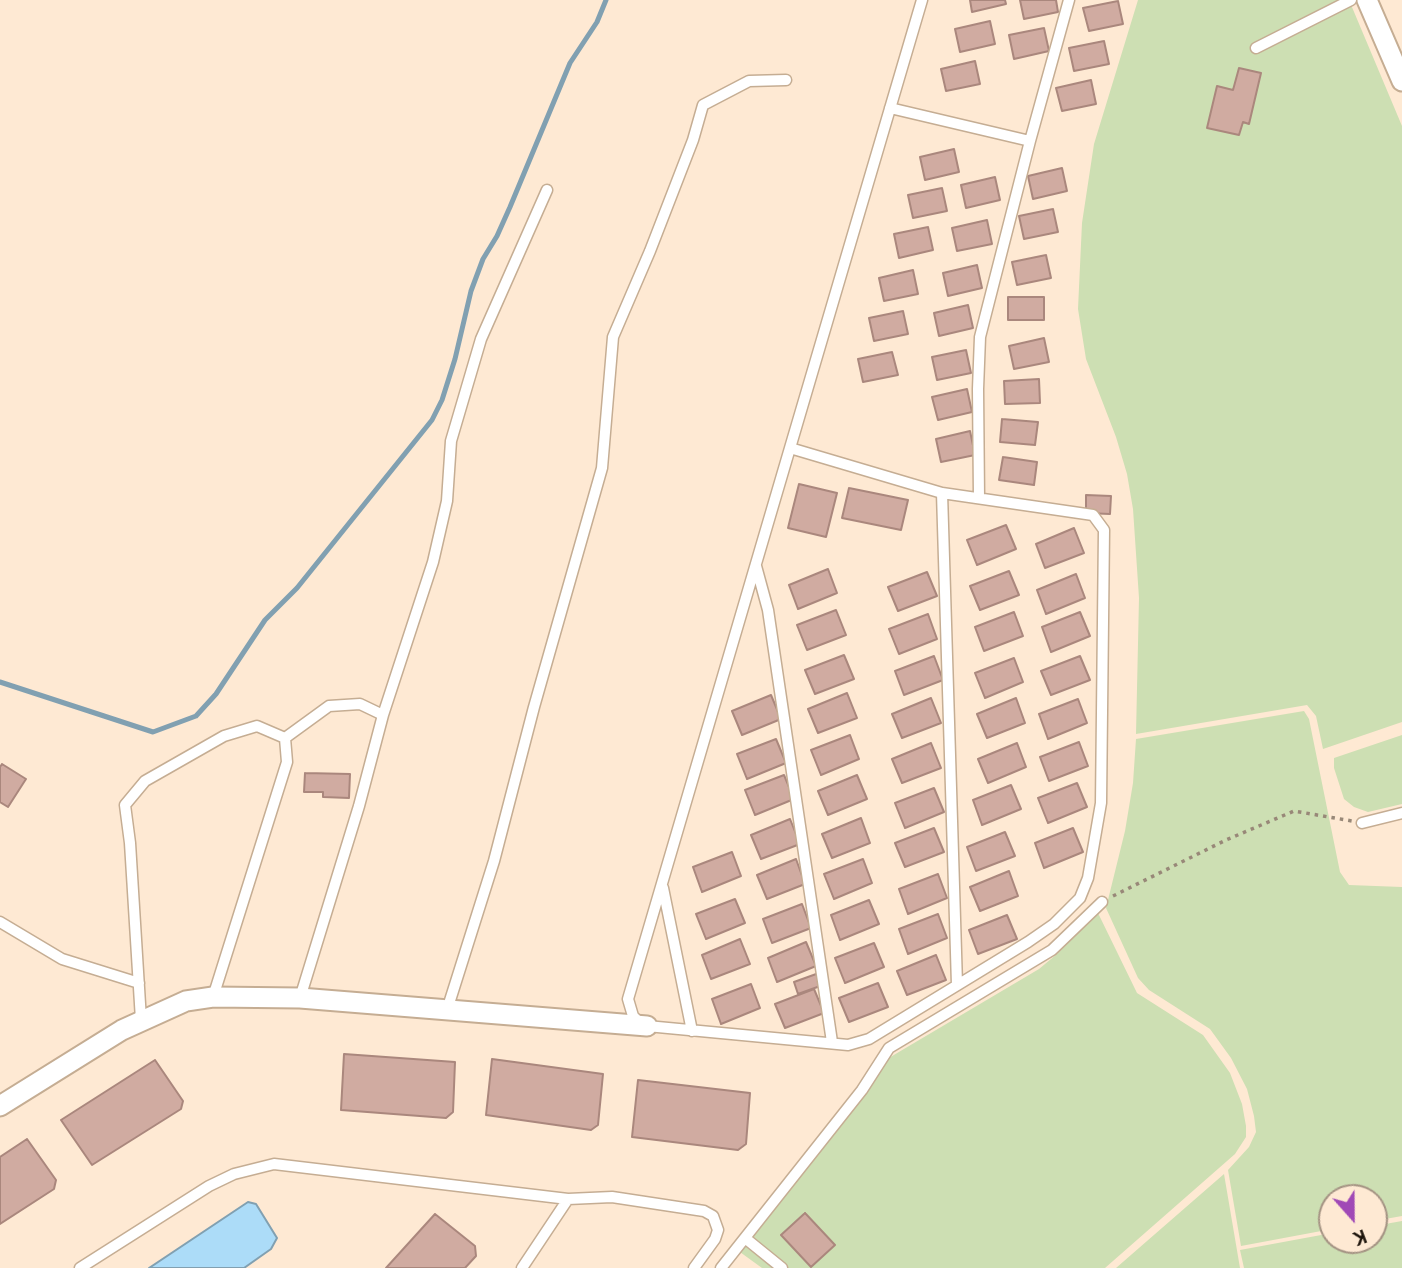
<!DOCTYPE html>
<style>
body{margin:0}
#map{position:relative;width:1402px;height:1268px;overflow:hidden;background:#fee9d3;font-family:Figtree,sans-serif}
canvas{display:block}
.north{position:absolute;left:1318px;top:1184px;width:70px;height:70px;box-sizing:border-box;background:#fee9d3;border:2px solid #a49383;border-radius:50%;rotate:159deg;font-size:19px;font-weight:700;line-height:28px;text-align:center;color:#1c130a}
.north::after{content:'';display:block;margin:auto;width:24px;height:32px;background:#a049b6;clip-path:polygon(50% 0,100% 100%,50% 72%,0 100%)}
</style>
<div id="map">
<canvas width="1402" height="1268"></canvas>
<div class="north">K</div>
</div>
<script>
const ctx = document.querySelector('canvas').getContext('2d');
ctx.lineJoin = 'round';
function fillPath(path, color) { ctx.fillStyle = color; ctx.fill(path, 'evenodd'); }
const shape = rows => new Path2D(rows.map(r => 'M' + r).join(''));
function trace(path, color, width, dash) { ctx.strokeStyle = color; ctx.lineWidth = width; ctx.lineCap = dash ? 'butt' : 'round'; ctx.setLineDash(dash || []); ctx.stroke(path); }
const green = shape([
 [1138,0,1349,0,1402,126,1402,722,1323,749,1316,716,1307,705,1136,734,1139,598,1133,509,1127,474,1116,437,1086,359,1078,309,1082,223,1094,144],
 [1304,711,1309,719,1340,872,1349,885,1402,887,1402,1216,1374,1221,1374,1198,1332,1198,1332,1229,1241,1246,1228,1170,1249,1147,1256,1132,1254,1116,1247,1089,1231,1058,1210,1029,1149,990,1138,978,1106,908,1125,831,1133,783,1136,739],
 [1402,735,1402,804,1368,812,1354,807,1344,799,1334,768,1334,758],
 [1098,913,1137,993,1203,1035,1230,1073,1242,1104,1246,1126,1246,1137,1235,1154,1105,1268,762,1268,733,1247,882,1062,1039,969,1057,954],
 [1224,1174,1240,1268,1116,1268],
 [1402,1221,1402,1268,1244,1268,1240,1250,1332,1233,1332,1240,1374,1240,1374,1226]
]);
const water = shape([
 [248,1202,256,1204,277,1238,271,1249,244,1268,149,1268,248,1202]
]);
const stream = shape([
 [0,682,153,732,196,716,216,694,265,620,297,588,432,420,442,400,455,359,471,291,483,259,497,236,510,207,570,63,597,22,606,0]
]);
const building = shape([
 [970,0,1005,0,1006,4,972,12,970,0],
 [1020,0,1056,0,1058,12,1024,19,1020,0],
 [1118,1,1123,24,1089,31,1083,8,1118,1],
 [990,21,995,44,960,52,955,29,990,21],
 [1044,28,1049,51,1014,59,1009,35,1044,28],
 [1104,41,1109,64,1074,71,1069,48,1104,41],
 [975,61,980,84,946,91,941,69,975,61],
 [1239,68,1261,73,1249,124,1243,122,1239,135,1207,128,1217,86,1233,90,1239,68],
 [1091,80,1096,104,1062,111,1056,88,1091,80],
 [954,149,959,172,925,180,920,157,954,149],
 [1062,168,1067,191,1033,199,1028,176,1062,168],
 [995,177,1000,200,966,208,961,185,995,177],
 [942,188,947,211,913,218,908,195,942,188],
 [1053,209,1058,232,1024,239,1019,216,1053,209],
 [987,220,992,244,957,251,952,228,987,220],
 [928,227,933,250,899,258,894,234,928,227],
 [1046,255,1051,278,1017,285,1012,262,1046,255],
 [977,265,982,288,948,296,943,273,977,265],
 [913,270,918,294,884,301,879,278,913,270],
 [1008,297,1044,297,1044,320,1008,320,1008,297],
 [968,305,973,328,939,336,934,313,968,305],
 [903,311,908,334,874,341,869,318,903,311],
 [1044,338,1049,362,1014,369,1009,346,1044,338],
 [966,350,971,373,937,380,932,357,966,350],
 [892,352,898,375,863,382,858,359,892,352],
 [1039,379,1040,403,1005,404,1004,381,1039,379],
 [967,389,972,412,938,420,932,397,967,389],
 [1002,419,1038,422,1035,445,1000,442,1002,419],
 [970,431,975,455,941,462,936,439,970,431],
 [1003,457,1037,462,1034,485,999,480,1003,457],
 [799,484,837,493,826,537,788,528,799,484],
 [849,488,908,500,901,530,842,518,849,488],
 [1086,495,1111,496,1110,514,1086,513,1086,495],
 [1006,525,1016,549,977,565,967,540,1006,525],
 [1074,528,1084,553,1045,568,1036,544,1074,528],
 [828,569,837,593,798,609,789,585,828,569],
 [1009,571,1019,595,980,610,970,586,1009,571],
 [927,572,937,596,898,611,888,587,927,572],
 [1076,574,1085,598,1046,614,1037,590,1076,574],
 [836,610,846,635,807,650,797,625,836,610],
 [1014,612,1023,636,984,651,975,627,1014,612],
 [1080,612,1090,636,1051,652,1042,627,1080,612],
 [928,614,937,639,899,654,889,629,928,614],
 [844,655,854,679,815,694,805,670,844,655],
 [934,656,943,680,904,695,895,671,934,656],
 [1080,656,1090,680,1051,695,1041,671,1080,656],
 [1014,658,1023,682,985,698,975,673,1014,658],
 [847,693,857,718,818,733,808,709,847,693],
 [771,695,781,719,742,735,732,711,771,695],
 [931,698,941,723,902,738,892,714,931,698],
 [1016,698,1025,723,987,738,977,714,1016,698],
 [1078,699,1087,723,1048,739,1039,714,1078,699],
 [850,735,859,759,821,775,811,750,850,735],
 [776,739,786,763,747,779,737,754,776,739],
 [1079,742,1088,766,1049,781,1040,757,1079,742],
 [931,743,941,768,902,783,892,759,931,743],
 [1017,743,1026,767,988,783,978,759,1017,743],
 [2,764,26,779,8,807,0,802,0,767,2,764],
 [305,773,350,774,349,798,323,797,323,792,304,792,305,773],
 [784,775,794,799,755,815,745,790,784,775],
 [857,775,867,799,828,815,818,791,857,775],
 [1077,783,1087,807,1048,823,1038,798,1077,783],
 [1011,785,1021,809,982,825,973,800,1011,785],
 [934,788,944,812,905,828,895,803,934,788],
 [861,818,870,843,832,858,822,834,861,818],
 [790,819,800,844,761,859,751,835,790,819],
 [934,828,944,852,905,867,895,843,934,828],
 [1073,828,1083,852,1044,868,1035,843,1073,828],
 [1005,832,1015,856,976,871,967,847,1005,832],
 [732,852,741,876,702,892,693,867,732,852],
 [796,859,805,884,767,899,757,875,796,859],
 [863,859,872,883,834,899,824,874,863,859],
 [1009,871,1018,896,980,911,970,887,1009,871],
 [938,874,947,898,908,914,899,889,938,874],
 [735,899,745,923,706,939,696,914,735,899],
 [869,900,879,924,840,940,831,915,869,900],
 [802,904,811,928,772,943,763,919,802,904],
 [938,914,947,938,908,954,899,929,938,914],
 [1007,915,1017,939,978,954,969,930,1007,915],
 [740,939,750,964,711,979,702,955,740,939],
 [806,942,816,966,777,982,768,958,806,942],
 [874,943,884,967,845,983,835,958,874,943],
 [936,955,946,980,907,995,897,971,936,955],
 [819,973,823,985,798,994,794,982,819,973],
 [878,983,888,1007,849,1022,839,998,878,983],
 [751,984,760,1008,721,1024,712,999,751,984],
 [814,989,824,1013,785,1028,775,1004,814,989],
 [344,1054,455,1062,453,1112,446,1118,341,1110,344,1054],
 [492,1059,603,1074,598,1125,591,1130,486,1115,492,1059],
 [155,1060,183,1101,181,1109,92,1165,61,1120,155,1060],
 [638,1080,750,1093,746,1144,738,1150,632,1137,638,1080],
 [27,1139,56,1180,54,1189,0,1224,0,1157,27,1139],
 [805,1213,835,1245,811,1267,781,1235,805,1213],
 [435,1214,475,1246,476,1256,465,1268,386,1268,435,1214]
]);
const path = shape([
 [1113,896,1226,840,1294,811,1352,821]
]);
const lane = shape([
 [1256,48,1351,0],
 [890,108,1030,141],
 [790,448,942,493,1093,515,1104,530,1101,803,1088,878,1080,898,1054,924,1028,942,869,1039,848,1045,647,1026,639,1022,633,1016,628,999,790,448,843,268,922,0],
 [942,493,957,985],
 [979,498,978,389,980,337,1030,141,1069,0],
 [756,566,768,610,832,1042],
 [285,738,329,706,360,704,383,715],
 [1362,823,1402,813],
 [663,888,692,1031],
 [0,922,62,959,139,983],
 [300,998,359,806,383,715,433,562,447,501,451,441,481,339,547,190],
 [447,1010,494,861,534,707,602,468,613,337,650,251,693,140,703,105,749,81,786,80],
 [141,1020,130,843,125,805,145,781,224,736,257,726,285,738,287,762,213,997],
 [745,1238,782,1268],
 [80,1268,209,1186,234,1174,274,1164,568,1199,612,1197,704,1211,713,1216,718,1230,715,1239,694,1268],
 [522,1268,568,1199],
 [721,1268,862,1090,889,1048,1052,950,1102,902]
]);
const street = shape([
 [1367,0,1402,81],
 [0,1106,122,1030,186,1001,213,997,300,998,647,1026]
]);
fillPath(green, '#cddfb3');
fillPath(water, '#acdcf8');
trace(water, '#81a0b1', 2);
trace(stream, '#81a0b1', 5);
fillPath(building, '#d0aba1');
trace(building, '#aa877d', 2);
trace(lane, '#c5ad93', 13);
trace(street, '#c5ad93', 23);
trace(path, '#988878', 3.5, [3.5, 5]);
trace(lane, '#fff', 10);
trace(street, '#fff', 19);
</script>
